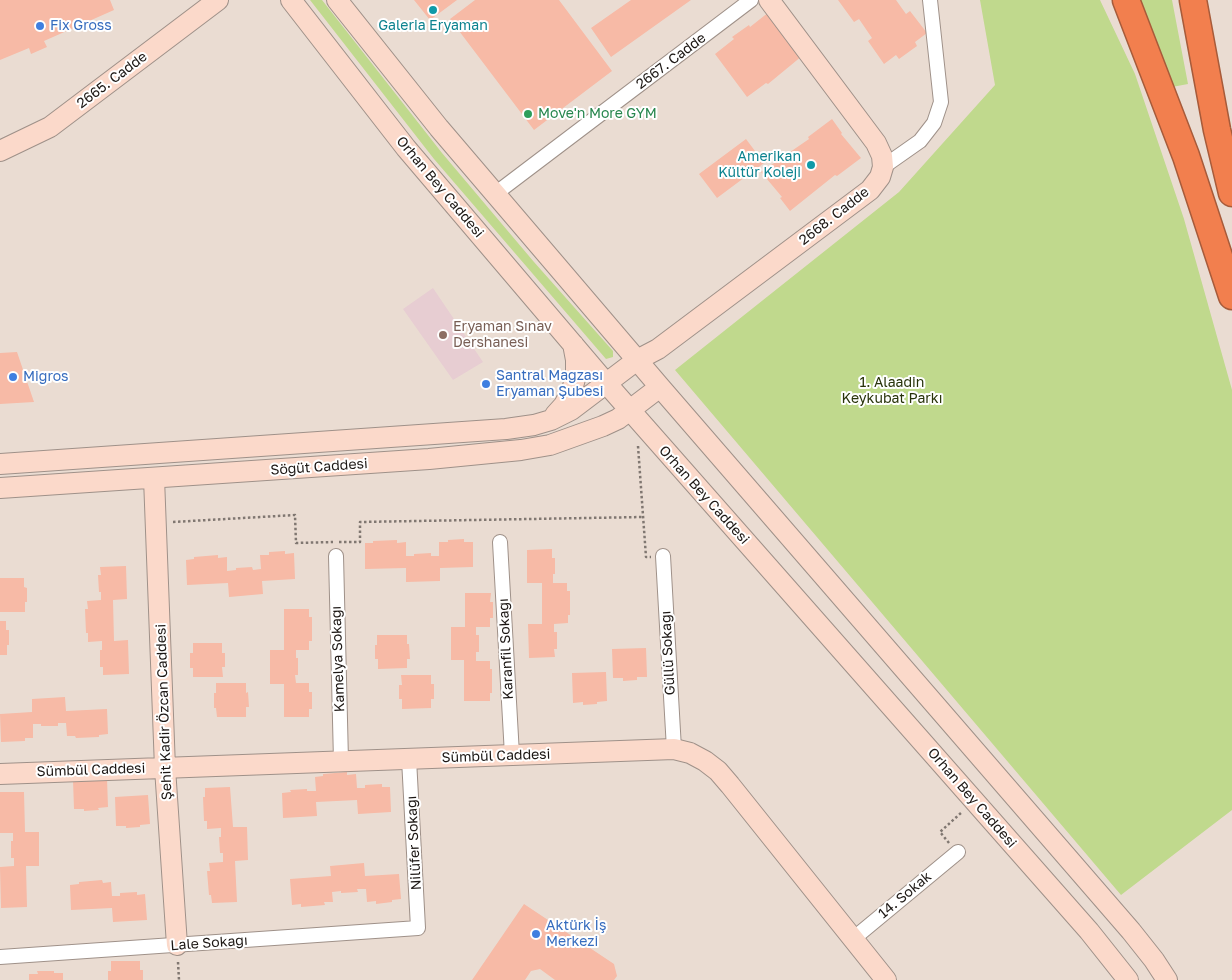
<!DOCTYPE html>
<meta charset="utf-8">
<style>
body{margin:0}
canvas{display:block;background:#eadcd2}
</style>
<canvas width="1232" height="980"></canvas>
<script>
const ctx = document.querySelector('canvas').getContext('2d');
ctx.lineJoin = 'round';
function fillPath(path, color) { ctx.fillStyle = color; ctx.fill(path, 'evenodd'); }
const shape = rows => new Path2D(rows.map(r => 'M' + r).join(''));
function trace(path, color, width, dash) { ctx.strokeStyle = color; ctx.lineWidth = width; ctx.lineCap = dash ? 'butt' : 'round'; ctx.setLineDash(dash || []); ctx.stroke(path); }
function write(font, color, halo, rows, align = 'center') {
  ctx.font = font + ' "Golos Text",sans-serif'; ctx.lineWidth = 4; ctx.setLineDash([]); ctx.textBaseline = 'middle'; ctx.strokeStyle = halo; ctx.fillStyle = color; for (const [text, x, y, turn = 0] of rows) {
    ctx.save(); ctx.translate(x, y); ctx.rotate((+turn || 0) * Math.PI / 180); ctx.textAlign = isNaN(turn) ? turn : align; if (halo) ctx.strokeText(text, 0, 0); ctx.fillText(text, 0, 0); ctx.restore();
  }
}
const education = shape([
 [433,288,483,362,453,380,403,309]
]);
const green = shape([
 [310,0,322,0,442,153,534,262,613,351,613,357,606,359,434,159],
 [980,0,1100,0,1135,74,1184,219,1232,390,1232,810,1121,895,675,370,899,192,995,85],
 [1136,0,1172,0,1188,84,1172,87]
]);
const building = shape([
 [0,0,110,0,114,10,44,41,47,47,31,54,29,48,0,60],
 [414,0,457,0,430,20],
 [475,0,559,0,612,71,534,130,450,19],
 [631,0,691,0,611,57,591,28],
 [838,0,896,0,906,14,910,11,927,33,915,42,917,46,899,59,896,55,884,64,868,41,872,38,859,19,854,22],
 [769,12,802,56,768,84,766,83,747,97,715,54,734,39,732,37,749,25,750,27],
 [832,119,842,133,841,134,861,158,837,176,835,175,790,211,780,198,782,197,761,172,809,139,808,137],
 [746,139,764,163,717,198,699,174],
 [17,352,34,402,0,404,0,353],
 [464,539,464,542,473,542,473,567,440,568,440,581,406,582,406,568,365,569,365,543,373,543,373,541,397,540,397,543,406,542,406,556,414,556,414,554,431,553,431,556,439,556,439,542,448,542,448,540],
 [552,549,552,558,555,558,555,574,553,574,553,583,567,583,567,591,570,591,570,615,568,615,568,623,554,624,554,632,557,632,557,649,554,649,555,657,529,658,528,624,542,624,542,583,527,583,527,550],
 [285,551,285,554,294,553,295,579,262,581,263,594,229,597,228,583,187,585,186,560,194,559,194,557,218,555,218,558,227,557,227,571,236,570,236,568,252,567,253,570,261,569,260,555,269,555,269,552],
 [126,566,127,599,113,600,114,641,128,640,129,674,103,675,103,667,100,667,100,650,102,650,102,641,88,642,88,633,86,633,85,609,88,609,87,601,101,600,101,592,99,592,98,575,101,575,100,567],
 [0,578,24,578,24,587,27,588,27,602,25,602,25,612,0,612],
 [465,593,491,593,490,602,493,602,493,618,490,618,490,627,476,627,476,635,479,635,479,652,476,652,476,661,490,661,490,669,492,669,492,693,490,693,490,701,464,701,464,660,451,660,451,627,465,627],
 [284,609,309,609,309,617,312,617,312,641,309,641,309,650,296,650,296,658,298,658,298,675,295,675,296,683,309,683,309,692,312,692,312,709,309,709,309,717,284,717,284,684,270,684,270,650,284,650],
 [0,621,6,621,6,630,9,630,9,645,7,645,7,655,0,655],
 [377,635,407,635,407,644,409,644,410,659,407,659,407,668,378,669,378,659,375,659,375,645,377,645],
 [193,643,222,643,222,653,225,653,225,667,222,667,223,677,193,677,193,668,190,668,190,653,193,653],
 [646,648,647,677,637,677,637,680,623,681,623,678,613,678,612,649],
 [606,672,607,701,597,702,597,704,583,705,583,702,573,703,572,673],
 [401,675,431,675,431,684,434,684,434,699,431,699,431,708,402,709,402,699,399,699,399,685,402,685],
 [216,683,246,683,246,693,248,692,249,707,246,707,246,717,217,717,216,708,214,708,214,693,216,693],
 [65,697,66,711,107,709,108,734,99,735,99,737,76,738,75,736,67,736,66,723,58,723,58,726,41,726,41,724,33,724,33,738,25,738,25,741,1,742,0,714,32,712,32,699],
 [347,772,347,775,356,774,357,788,365,788,365,785,382,784,382,787,390,787,391,812,358,814,357,800,316,802,317,816,283,818,282,793,291,792,290,790,307,789,307,791,316,791,315,777,323,776,323,774],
 [107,778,108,807,98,808,99,810,84,811,84,809,74,809,73,780],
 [230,787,233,827,247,827,248,860,235,861,237,902,212,903,211,895,209,895,207,871,210,871,209,863,223,862,223,853,220,853,219,837,221,837,221,828,207,829,207,821,204,821,203,797,205,797,205,788],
 [0,792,24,792,25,832,39,832,39,866,26,866,27,907,1,908,0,867,14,866,14,858,11,858,11,841,13,841,13,833,0,833],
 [148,795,150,824,140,825,140,827,126,828,126,826,116,826,115,797],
 [364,863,365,876,399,874,401,899,392,900,392,902,376,904,376,901,367,902,366,889,357,889,358,892,341,893,341,891,332,892,333,902,324,902,325,905,301,907,301,904,292,905,290,879,331,876,330,866],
 [102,880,103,883,111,882,112,896,120,896,120,893,137,892,137,895,145,894,147,920,113,922,112,908,71,910,70,885,79,884,79,882],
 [524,904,614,964,617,976,614,980,555,980,540,969,531,971,525,980,472,980],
 [111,961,140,961,140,970,143,970,143,980,108,980,108,971,111,971],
 [37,971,54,971,54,973,63,973,63,980,29,980,29,974,38,974]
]);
const path = shape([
 [638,446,646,557,651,557],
 [173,522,295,515,296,543,333,542],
 [339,542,360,542,360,522,643,517],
 [949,843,940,832,962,812],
 [178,962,179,980]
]);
const street = shape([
 [883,167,920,141,934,123,941,102,930,0],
 [495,194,751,0],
 [500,542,512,755],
 [336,556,341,761],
 [663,556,674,749],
 [853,939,958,852],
 [0,957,418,928,409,759]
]);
const secondary = shape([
 [291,0,406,148,599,375,1089,931,1128,980],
 [337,0,439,128,660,387,1131,931,1154,960,1167,980],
 [0,151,50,127,218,0],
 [555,415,564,405,572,390,576,375,576,360,573,344],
 [0,464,506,429,534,425,551,420,571,410,637,360,658,349,870,190,880,177,883,167,882,156,876,143,769,0],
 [154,478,165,768,177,945],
 [0,488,429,459,521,450,550,445,603,426,618,419,660,387],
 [0,774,674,749,690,753,705,761,718,771,730,785,886,980]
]);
const highway = shape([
 [1126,0,1186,156,1232,296],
 [1193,0,1217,130,1232,193]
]);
const markers = [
 [433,10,5,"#0f9aa8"],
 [40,26,5,"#3f7fe0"],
 [528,114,5,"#2e9e5b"],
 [811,165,5,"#0f9aa8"],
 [443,335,5,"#8d6e63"],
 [13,377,5,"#3f7fe0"],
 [486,384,5,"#3f7fe0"],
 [536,934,5,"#3f7fe0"]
];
const shopNames = [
 ["Fix Gross",50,26],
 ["Santral Mağzası",496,376],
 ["Eryaman Şubesi",496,392],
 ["Migros",23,377],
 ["Aktürk İş",546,926],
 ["Merkezi",546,942]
];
const cultureNames = [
 ["Galeria Eryaman",433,26],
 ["Amerikan",801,157,"right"],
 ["Kültür Koleji",801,173,"right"]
];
const streetNames = [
 ["2667. Cadde",671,61,-37],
 ["2665. Cadde",112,80,-37],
 ["Orhan Bey Caddesi",440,187,50],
 ["2668. Cadde",834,216,-38],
 ["Söğüt Caddesi",319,467,-4],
 ["Orhan Bey Caddesi",704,495,48],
 ["Karanfil Sokağı",506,649,-93],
 ["Güllü Sokağı",668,653,-93],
 ["Kamelya Sokağı",338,659,-92],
 ["Şehit Kadir Özcan Caddesi",164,712,-92],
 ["Sümbül Caddesi",496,756,-2],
 ["Sümbül Caddesi",91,770,-2],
 ["Orhan Bey Caddesi",972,798,49],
 ["Nilüfer Sokağı",414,843,-93],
 ["14. Sokak",905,895,-40],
 ["Lale Sokağı",209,943,-4]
];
const leisureNames = [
 ["Move'n More GYM",538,114]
];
const educationNames = [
 ["Eryaman Sınav",453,327],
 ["Dershanesi",453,343]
];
const parkNames = [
 ["1. Alaadin",892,383],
 ["Keykubat Parkı",892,399]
];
fillPath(education, '#e7cdd2');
fillPath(green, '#c0d98d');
fillPath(building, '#f7baa6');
trace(street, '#9f9189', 16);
trace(secondary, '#9f9189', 22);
trace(highway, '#a75b3a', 29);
trace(path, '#807771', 2.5, [2.5, 2.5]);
trace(street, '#fff', 14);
trace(secondary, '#fbd9ca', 20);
trace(highway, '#f27f4e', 26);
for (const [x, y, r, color] of markers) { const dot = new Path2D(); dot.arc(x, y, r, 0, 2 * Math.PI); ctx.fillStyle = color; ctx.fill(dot); trace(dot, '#fff', 2); }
write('14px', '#366cbe', '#fff', shopNames, 'left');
write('14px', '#0d838f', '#fff', cultureNames);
write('14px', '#1c1714', '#fff', streetNames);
write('14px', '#27864d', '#fff', leisureNames, 'left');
write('14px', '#785e54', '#fff', educationNames, 'left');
write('14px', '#28330a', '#fff', parkNames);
</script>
